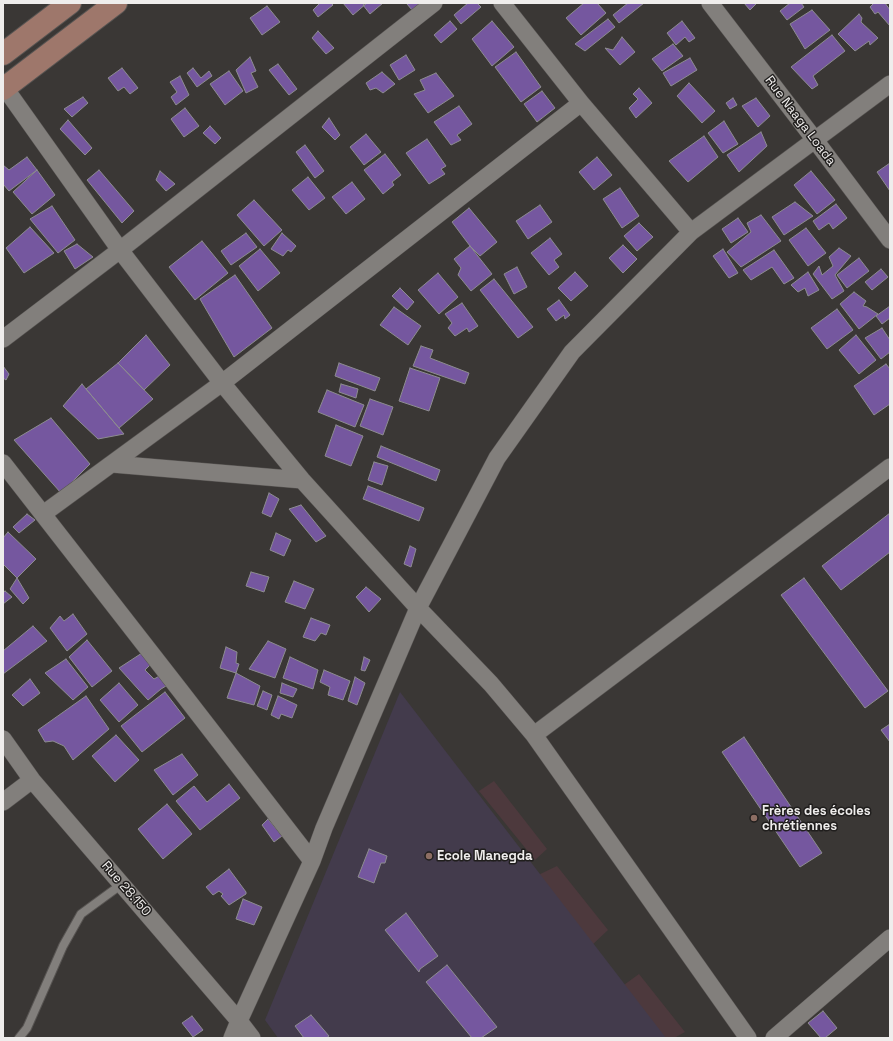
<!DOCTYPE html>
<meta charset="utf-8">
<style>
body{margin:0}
#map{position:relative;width:893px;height:1041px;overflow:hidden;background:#3a3735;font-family:"Space Grotesk",sans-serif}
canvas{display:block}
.frame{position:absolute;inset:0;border:4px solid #efedec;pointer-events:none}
</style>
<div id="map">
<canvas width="893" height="1041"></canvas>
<div class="frame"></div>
</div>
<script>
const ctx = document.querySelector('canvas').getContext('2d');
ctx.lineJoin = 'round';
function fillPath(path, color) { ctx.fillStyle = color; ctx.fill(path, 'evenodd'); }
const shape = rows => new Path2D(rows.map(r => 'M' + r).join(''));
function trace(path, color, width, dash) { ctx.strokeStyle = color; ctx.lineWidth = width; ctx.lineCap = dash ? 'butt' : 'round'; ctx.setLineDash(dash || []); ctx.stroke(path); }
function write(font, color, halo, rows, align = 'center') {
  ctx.font = font + ' "Space Grotesk",sans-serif'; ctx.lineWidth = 3; ctx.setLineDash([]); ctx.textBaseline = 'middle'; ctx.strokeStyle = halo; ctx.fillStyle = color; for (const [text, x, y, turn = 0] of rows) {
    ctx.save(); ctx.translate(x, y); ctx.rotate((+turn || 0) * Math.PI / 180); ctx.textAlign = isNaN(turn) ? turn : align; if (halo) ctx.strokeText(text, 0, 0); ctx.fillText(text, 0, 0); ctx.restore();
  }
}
const commercial = shape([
 [494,781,547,849,535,860,479,791],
 [557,866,608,930,591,946,534,877],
 [639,974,685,1032,674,1038,651,1038,617,990]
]);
const education = shape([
 [400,692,666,1038,278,1038,265,1020]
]);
const building = shape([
 [320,3,331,3,333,5,318,17,313,10,320,3],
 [343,3,367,3,353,15,343,3],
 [366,3,383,3,370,14,363,5,366,3],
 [407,3,420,3,412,10,407,4,407,3],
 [468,3,477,3,481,7,461,24,454,15,468,3],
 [584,3,597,3,606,13,581,35,566,18,584,3],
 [628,3,644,3,619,23,613,15,628,3],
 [744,3,757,3,750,10,744,3],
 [790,3,801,3,804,7,787,20,780,11,790,3],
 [874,3,885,3,890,10,890,26,878,12,875,14,870,7,874,3],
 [267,6,280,22,262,35,250,18,267,6],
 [812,10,830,30,805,49,790,24,812,10],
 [859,14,862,18,861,22,878,38,870,45,869,41,855,51,838,34,859,14],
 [608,19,615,27,585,51,575,44,608,19],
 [450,21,457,29,441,43,434,35,450,21],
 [492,21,514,47,492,66,472,39,492,21],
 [682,21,695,38,689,42,685,37,676,45,667,33,682,21],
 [318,31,334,48,326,54,312,38,318,31],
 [832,35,845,51,813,76,818,85,812,89,791,67,832,35],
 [622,37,635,52,620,65,605,48,613,50,622,37],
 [673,44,683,56,662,71,652,59,673,44],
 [516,52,541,87,521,102,495,67,516,52],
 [406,55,415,70,399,80,390,65,406,55],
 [250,57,256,71,251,73,258,87,246,93,236,70,250,57],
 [690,58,697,70,671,86,663,73,690,58],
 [278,64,297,89,289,95,269,70,278,64],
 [122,68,138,88,130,94,124,87,118,91,108,78,122,68],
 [193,68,201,78,209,71,212,76,197,87,187,73,193,68],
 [229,71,243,91,225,105,210,84,229,71],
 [382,72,395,84,383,93,376,88,370,90,366,83,382,72],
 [436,73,454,96,428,113,414,94,425,90,420,80,436,73],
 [180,76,189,95,176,105,171,97,177,92,170,82,180,76],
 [689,83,715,111,702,123,677,96,689,83],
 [639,88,652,103,636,118,629,108,638,99,633,94,639,88],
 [542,91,555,108,537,122,524,104,542,91],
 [83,97,88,103,72,117,64,109,83,97],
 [733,98,737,105,730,109,726,103,733,98],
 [756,98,770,116,758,127,742,106,756,98],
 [459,106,472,124,457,135,461,140,451,145,434,122,459,106],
 [185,108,199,126,184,137,171,119,185,108],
 [329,118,340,135,335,140,322,127,329,118],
 [68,120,92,148,85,155,60,129,68,120],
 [724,121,738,144,723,153,708,133,724,121],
 [210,126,221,138,215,144,203,133,210,126],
 [761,132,767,146,739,172,727,155,761,132],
 [366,134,381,152,364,165,350,147,366,134],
 [704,136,718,157,688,182,669,161,704,136],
 [427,139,446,166,441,169,445,174,429,184,406,153,427,139],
 [305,145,324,171,315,178,296,152,305,145],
 [385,154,401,175,392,182,394,185,383,194,364,170,385,154],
 [27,157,37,170,9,191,3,184,3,165,9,170,27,157],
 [597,157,612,175,594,190,579,172,597,157],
 [890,163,890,191,877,172,890,163],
 [37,170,55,195,32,214,13,192,37,170],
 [99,170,134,211,122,223,87,180,99,170],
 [160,171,175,184,166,191,156,180,160,171],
 [811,171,835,200,817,214,794,185,811,171],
 [308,177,325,198,309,210,292,190,308,177],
 [352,182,365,199,346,214,332,197,352,182],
 [620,188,639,216,622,228,603,199,620,188],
 [254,200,282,230,264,246,237,215,254,200],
 [795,202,813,216,784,235,772,217,795,202],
 [836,204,847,218,833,229,829,223,819,230,813,221,836,204],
 [540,205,552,222,528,239,516,221,540,205],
 [52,206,75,240,58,253,30,219,52,206],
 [469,208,497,242,480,256,470,246,452,222,469,208],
 [761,215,781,241,741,267,727,252,751,232,747,223,761,215],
 [738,218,748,232,731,243,722,229,738,218],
 [639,223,653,237,637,251,624,236,639,223],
 [30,227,54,253,24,273,6,248,30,227],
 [806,228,826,253,808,266,789,240,806,228],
 [246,233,257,247,231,265,221,251,246,233],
 [282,233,296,246,291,252,288,250,283,256,271,249,282,233],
 [550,238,562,254,554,260,559,267,549,275,531,253,550,238],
 [202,241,228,273,195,300,169,267,202,241],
 [77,244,93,257,75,269,64,251,77,244],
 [623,245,637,259,623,273,609,258,623,245],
 [470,246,492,274,471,291,458,275,461,268,454,259,470,246],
 [839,248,851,256,835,275,844,291,832,299,813,274,819,266,822,275,833,266,829,257,839,248],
 [260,249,280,273,258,291,239,266,260,249],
 [723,249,738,273,729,278,713,256,723,249],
 [774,250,794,278,784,284,772,267,751,280,743,270,774,250],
 [859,258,869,271,847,288,837,275,859,258],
 [517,267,527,287,514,294,504,274,517,267],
 [881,269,888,277,872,290,865,282,881,269],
 [575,272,588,286,571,301,558,288,575,272],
 [808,272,819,290,808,296,805,288,798,292,791,285,808,272],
 [438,273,458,297,439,314,418,290,438,273],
 [235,275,272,328,234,357,200,299,235,275],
 [494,279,533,327,518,338,480,290,494,279],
 [400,288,414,302,407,310,392,296,400,288],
 [854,292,866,301,863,306,867,307,878,314,859,329,840,304,854,292],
 [559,300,570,315,565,319,564,315,556,321,547,309,559,300],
 [462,303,478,326,469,332,467,328,455,336,448,328,452,323,445,314,462,303],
 [890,306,890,318,882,324,876,316,890,306],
 [394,307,421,326,408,345,380,325,394,307],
 [837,309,853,330,827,349,811,328,837,309],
 [882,328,890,340,890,352,881,359,865,338,882,328],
 [146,335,170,365,144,390,118,363,146,335],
 [856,335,876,360,859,374,839,350,856,335],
 [421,346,433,350,430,358,469,373,465,384,413,366,421,346],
 [118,363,153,399,119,428,86,389,118,363],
 [339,363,380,378,375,391,335,376,339,363],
 [886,364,890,369,890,404,874,415,854,386,886,364],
 [3,366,9,374,6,380,3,378,3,366],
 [410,368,440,378,429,411,399,401,410,368],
 [82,384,86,389,124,434,98,439,63,406,82,384],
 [341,384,358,389,356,398,339,392,341,384],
 [327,390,364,405,355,427,318,412,327,390],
 [370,399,393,407,383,435,360,426,370,399],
 [51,418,90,464,61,493,14,440,51,418],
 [336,425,363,436,351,466,325,456,336,425],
 [381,446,440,470,436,481,377,457,381,446],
 [374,462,388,466,382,485,368,480,374,462],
 [368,486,424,508,419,521,363,499,368,486],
 [269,493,279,499,271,517,262,513,269,493],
 [301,505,326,536,316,542,289,509,301,505],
 [890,513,890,552,841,590,822,566,890,513],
 [27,514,35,520,19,533,13,527,27,514],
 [8,532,36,559,17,578,3,564,3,538,8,532],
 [276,533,291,540,284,556,270,550,276,533],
 [410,546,416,549,411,567,404,564,410,546],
 [251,572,269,577,264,592,246,586,251,572],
 [17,578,29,598,23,604,10,589,17,578],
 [804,578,888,691,865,708,781,595,804,578],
 [294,581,314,589,305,609,285,602,294,581],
 [366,587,381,599,369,612,356,597,366,587],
 [5,591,12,597,3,604,3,593,5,591],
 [73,614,87,634,67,651,50,628,60,616,64,621,73,614],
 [311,618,330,625,326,635,321,633,315,641,303,637,311,618],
 [33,626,47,641,3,674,3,651,33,626],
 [87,640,112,671,92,687,69,657,87,640],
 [268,641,286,649,275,678,249,669,268,641],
 [226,647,237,652,236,663,239,664,236,673,220,668,226,647],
 [142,653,152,663,145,670,154,679,163,674,171,683,161,689,148,700,119,668,142,653],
 [290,657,318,670,313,689,283,678,290,657],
 [364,657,370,660,365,671,361,670,364,657],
 [66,659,88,687,73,700,45,673,66,659],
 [324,670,350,681,343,700,328,695,330,687,320,682,324,670],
 [236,673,260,686,254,705,227,698,236,673],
 [355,677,365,683,357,705,348,701,355,677],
 [30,679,40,693,23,706,12,695,30,679],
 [119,683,138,705,119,722,100,700,119,683],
 [282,683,297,689,293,697,280,693,282,683],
 [263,691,272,695,267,710,257,706,263,691],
 [165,692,185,718,142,752,121,726,165,692],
 [86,696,109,729,73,760,64,746,53,741,45,742,38,730,86,696],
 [278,696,297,705,292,718,281,714,279,719,271,715,278,696],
 [890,724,890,742,881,730,890,724],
 [116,735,139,760,115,782,92,756,116,735],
 [744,737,822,853,800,867,722,752,744,737],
 [182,754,198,775,173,795,154,770,182,754],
 [229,784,240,798,200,830,176,801,194,786,207,802,229,784],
 [167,804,192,834,163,859,138,829,167,804],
 [268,819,282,836,274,842,262,825,268,819],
 [369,849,387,856,385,863,381,863,374,883,358,877,369,849],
 [229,869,246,892,246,894,229,905,221,896,223,894,219,891,213,895,206,887,229,869],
 [243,899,262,907,254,925,236,919,243,899],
 [406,913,438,956,420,969,419,972,385,930,406,913],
 [447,965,497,1027,481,1038,472,1038,426,982,447,965],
 [823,1011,837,1028,825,1038,821,1038,808,1023,823,1011],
 [311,1015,329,1036,326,1038,304,1038,295,1026,311,1015],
 [192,1016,203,1030,193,1037,182,1023,192,1016]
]);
const service = shape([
 [19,1038,27,1028,63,946,81,914,122,884]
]);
const minor = shape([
 [502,3,581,103,691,232],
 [710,3,815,140,890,240],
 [5,88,120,250,222,383,302,480,418,608,491,684,534,735,748,1038],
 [3,339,120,250,434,3],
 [3,463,179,689,312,861],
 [112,464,302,480],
 [43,514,222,383,581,103],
 [534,735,890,467],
 [3,739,32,780,239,1021,252,1038],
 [3,802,32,780],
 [232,1038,239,1021,312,861,324,828,418,608,497,458,572,352,691,232,890,84],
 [774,1038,890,938]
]);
const secondary = shape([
 [3,54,70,3],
 [3,89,116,3]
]);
const markers = [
 [754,818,4,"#8d6e63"],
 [429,856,4,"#8d6e63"]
];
const streetNames = [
 ["Rue Naaga Loada",800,121,53],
 ["Rue 28.150",126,889,49]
];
const poiNames = [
 ["Frères des écoles",762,811],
 ["chrétiennes",762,826],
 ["Ecole Manegda",437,856]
];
fillPath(commercial, '#4d393d');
fillPath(education, '#433b4c');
fillPath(building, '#75579f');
trace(building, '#8d8c90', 1);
trace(service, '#575452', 10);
trace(minor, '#575452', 18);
trace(secondary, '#575452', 24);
trace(service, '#827f7c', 8);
trace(minor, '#827f7c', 17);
trace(secondary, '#9e776b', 22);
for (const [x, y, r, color] of markers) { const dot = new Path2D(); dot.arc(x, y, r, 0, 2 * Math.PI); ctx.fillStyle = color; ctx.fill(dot); trace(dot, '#201e1d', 1.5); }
write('13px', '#efedec', '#201e1d', streetNames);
write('bold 13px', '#efedec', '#201e1d', poiNames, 'left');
</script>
